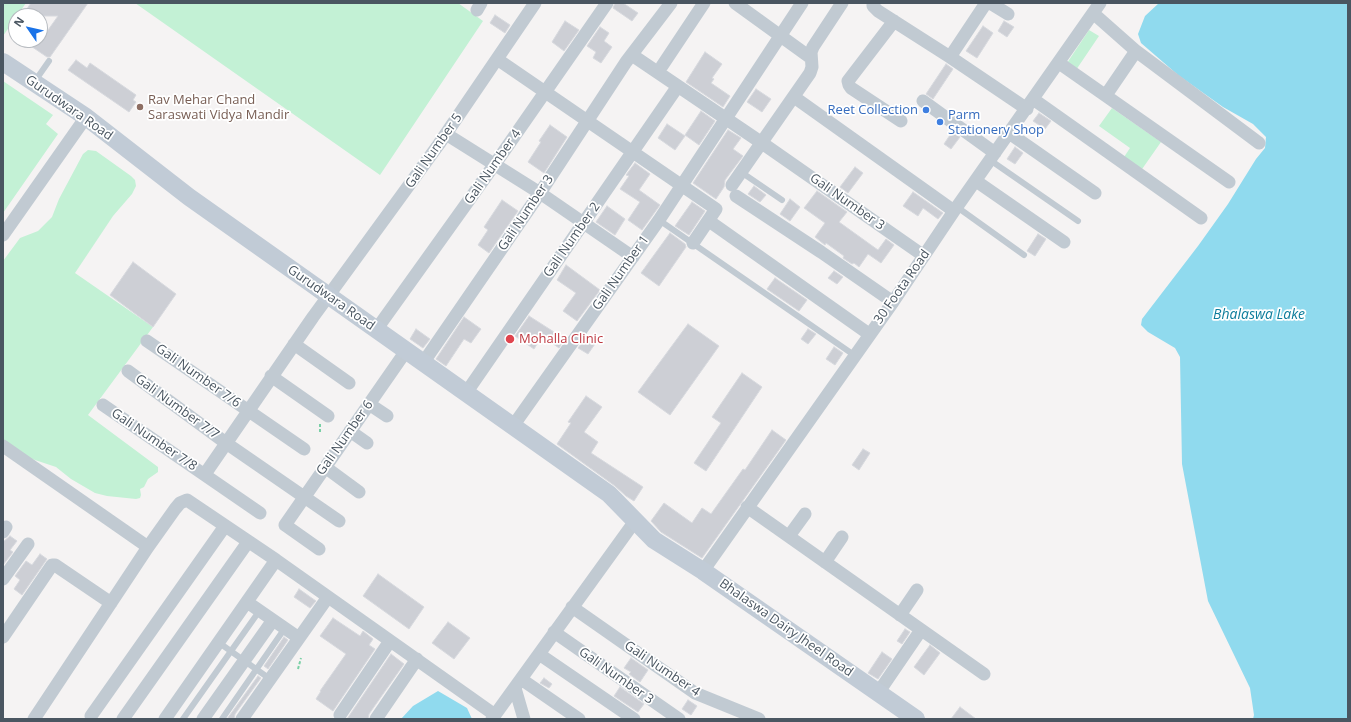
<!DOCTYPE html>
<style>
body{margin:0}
#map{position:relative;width:1351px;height:722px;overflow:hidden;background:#f5f3f3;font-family:"Open Sans",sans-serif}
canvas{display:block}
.frame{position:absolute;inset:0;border:4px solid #4a5661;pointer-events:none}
.north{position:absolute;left:8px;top:8px;width:40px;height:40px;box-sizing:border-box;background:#fff;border:1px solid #b7bbc0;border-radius:50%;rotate:304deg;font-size:11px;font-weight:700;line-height:16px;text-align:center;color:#4a5661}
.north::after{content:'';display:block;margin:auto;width:14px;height:18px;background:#1a73e8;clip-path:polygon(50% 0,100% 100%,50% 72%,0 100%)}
</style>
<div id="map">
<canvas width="1351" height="722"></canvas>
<div class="frame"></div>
<div class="north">N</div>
</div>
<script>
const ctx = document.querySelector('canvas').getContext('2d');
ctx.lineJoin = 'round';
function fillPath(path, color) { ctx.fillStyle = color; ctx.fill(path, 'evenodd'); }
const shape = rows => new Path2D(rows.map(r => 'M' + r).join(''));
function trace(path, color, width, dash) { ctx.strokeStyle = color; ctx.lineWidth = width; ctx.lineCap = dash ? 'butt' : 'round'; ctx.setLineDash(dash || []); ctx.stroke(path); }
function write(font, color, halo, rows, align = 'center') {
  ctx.font = font + ' "Open Sans",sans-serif'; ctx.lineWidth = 3.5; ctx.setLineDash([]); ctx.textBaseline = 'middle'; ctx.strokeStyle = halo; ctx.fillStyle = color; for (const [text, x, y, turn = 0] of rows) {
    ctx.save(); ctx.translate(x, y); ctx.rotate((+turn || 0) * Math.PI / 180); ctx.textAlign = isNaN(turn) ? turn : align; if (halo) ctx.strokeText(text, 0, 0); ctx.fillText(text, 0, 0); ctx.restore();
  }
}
const green = shape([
 [3,3,26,3,3,36],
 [135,3,458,3,483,21,380,175],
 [1089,30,1099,36,1076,70,1067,63],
 [3,81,53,115,46,124,58,134,3,213],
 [1112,108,1161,142,1140,172,1122,160,1130,148,1099,126],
 [88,150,96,151,131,176,135,180,136,186,132,194,113,216,75,273,153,327,88,415,158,467,158,472,148,479,144,487,140,489,141,495,140,498,136,499,107,496,95,493,71,479,56,467,29,458,3,440,3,261,20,238,38,231,52,217,59,199,83,154]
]);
const water = shape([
 [1159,3,1348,3,1348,719,1253,719,1254,715,1250,688,1208,601,1182,464,1180,357,1175,348,1148,332,1141,325,1142,319,1198,246,1228,204,1256,159,1265,148,1266,137,1253,124,1223,107,1178,75,1141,43,1138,34,1145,16],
 [438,691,467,708,472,719,401,719,413,706]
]);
const building = shape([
 [31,3,88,3,50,57,47,57,22,40,41,40,58,16,22,16,31,3],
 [615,3,623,3,638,13,632,21,613,8,615,3],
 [495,15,510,25,505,33,490,23,495,15],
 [565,21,579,30,564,51,552,42,565,21],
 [1004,21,1014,27,1007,37,998,31,1004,21],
 [983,26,993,33,977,58,966,51,983,26],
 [600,27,609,33,604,41,612,47,601,63,593,58,596,52,587,46,600,27],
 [705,52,722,64,712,78,714,79,711,83,730,96,723,107,686,82,705,52],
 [76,60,87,68,90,63,136,95,133,100,136,102,129,112,68,70,76,60],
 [946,64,953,69,933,99,926,94,946,64],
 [756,89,771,99,762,112,747,102,756,89],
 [701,111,715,121,699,145,685,135,701,111],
 [1039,113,1051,121,1045,129,1033,121,1039,113],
 [667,124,685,136,675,150,658,138,667,124],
 [550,125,567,137,544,173,528,162,541,142,539,141,550,125],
 [728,130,741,138,733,149,743,156,725,180,724,187,716,199,693,183,728,130],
 [952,132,960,137,951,149,944,144,952,132],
 [1015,147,1023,153,1015,164,1007,159,1015,147],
 [635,163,650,174,639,190,660,205,642,230,628,220,640,202,620,189,629,176,626,175,635,163],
 [855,167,863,173,848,193,840,187,855,167],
 [754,186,766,195,760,202,748,194,754,186],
 [817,191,847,212,839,222,878,250,886,239,894,245,881,263,868,254,859,267,854,263,852,264,843,258,844,256,826,243,825,245,815,237,825,223,804,208,817,191],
 [913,192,943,213,938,219,923,208,918,216,903,206,913,192],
 [790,199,800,207,790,221,780,214,790,199],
 [502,200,518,211,489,253,478,245,488,230,484,227,502,200],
 [692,202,705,211,689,235,675,226,692,202],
 [607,206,625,219,615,235,596,222,607,206],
 [670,233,685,244,686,247,659,286,641,273,670,233],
 [1038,234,1046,239,1035,256,1027,251,1038,234],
 [133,262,176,294,153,327,110,295,133,262],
 [566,265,600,290,577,321,563,311,576,293,557,280,566,265],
 [834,271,843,277,837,284,828,278,834,271],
 [775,278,807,300,799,311,767,289,775,278],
 [529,316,565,339,559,348,542,336,534,349,515,336,529,316],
 [464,317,481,329,471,343,464,339,446,366,436,359,464,317],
 [688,324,719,346,670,415,638,392,688,324],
 [416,329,430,339,423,348,410,339,416,329],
 [808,329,816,334,808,344,801,339,808,329],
 [588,335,597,341,588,354,578,348,588,335],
 [834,347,843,353,835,365,826,359,834,347],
 [742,373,762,387,706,471,694,463,721,423,712,417,742,373],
 [586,396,602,407,584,432,598,442,591,453,643,487,634,501,626,496,615,486,557,444,571,423,568,422,586,396],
 [772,430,786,440,702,558,661,532,651,521,664,503,692,523,702,508,711,514,743,469,745,470,772,430],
 [863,449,870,453,859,470,852,465,863,449],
 [10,536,17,541,10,550,13,552,3,565,3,542,10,536],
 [40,554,47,559,22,595,14,589,20,580,15,576,26,561,32,565,40,554],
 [378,574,424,607,409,629,363,596,378,574],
 [299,589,316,601,310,608,294,597,299,589],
 [333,618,360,636,363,631,373,639,369,645,375,649,333,711,316,699,321,691,320,691,346,654,320,636,333,618],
 [448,622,470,638,454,659,432,643,448,622],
 [905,629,910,632,902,644,897,641,905,629],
 [284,637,288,640,268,669,264,666,284,637],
 [930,645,940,653,924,675,914,667,930,645],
 [882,652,892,659,878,679,868,673,882,652],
 [391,654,404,664,369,714,368,719,347,719,391,654],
 [631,658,648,670,640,682,629,674,631,672,624,668,631,658],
 [258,676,261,678,235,714,234,719,227,719,258,676],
 [544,678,552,684,549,688,540,683,544,678],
 [620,687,644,704,638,712,614,696,620,687],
 [688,700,697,706,691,715,682,709,688,700],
 [960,707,976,719,951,719,960,707]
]);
const path = shape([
 [320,424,320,434],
 [298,669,301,658]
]);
const lane = shape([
 [35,81,49,61],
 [990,160,1078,221],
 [741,172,782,200],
 [957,207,1024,255],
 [659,220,854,355],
 [218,642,270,679],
 [183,719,260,610],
 [222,719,285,628]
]);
const street = shape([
 [735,3,811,58],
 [873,3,873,6,878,11,950,57,1027,109],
 [990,3,1008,14],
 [477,10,481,3],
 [1093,13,1136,51,1259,143],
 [894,21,848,81,849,85,851,88,901,121],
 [632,55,762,143,924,256],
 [950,57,986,3],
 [497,59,716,209,693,243],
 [1059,63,1229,182],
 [662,66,704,3],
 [1106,95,1136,51],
 [794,97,954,211],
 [1033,99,1201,218],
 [923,101,995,153],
 [1009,133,1095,193],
 [446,134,540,193,633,257],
 [976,181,1064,242],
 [732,185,810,73,812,67,811,52,813,47,842,3],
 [736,196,821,252,893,302],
 [709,221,869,334],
 [3,235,86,117],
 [376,330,502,154,607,3],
 [147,341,304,449],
 [294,344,349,383],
 [423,363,540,193,626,62,671,3],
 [128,371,226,443,339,521],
 [271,376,328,416],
 [466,393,678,86],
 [369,404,387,416],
 [103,405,260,513],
 [513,426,659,220,802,3],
 [350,431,367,443],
 [3,446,148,547],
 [325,467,359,492],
 [205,474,313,317,439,144,535,3],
 [747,507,984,674],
 [3,532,6,527],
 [789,536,805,514],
 [319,549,285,525,406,351],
 [825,562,842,537],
 [703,571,893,302,954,211,1100,3],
 [3,579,28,544],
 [247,602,299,638],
 [572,607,695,693,759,719],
 [900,615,917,590],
 [554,632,679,719],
 [3,637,52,565,55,565,111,603],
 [539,654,634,719],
 [521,679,579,719],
 [515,688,524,719],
 [878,693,921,630],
 [340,715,390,641],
 [91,716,225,526],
 [34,719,148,547,175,509,180,503,187,500,276,560,495,715],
 [123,719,248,542],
 [165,719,276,560],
 [203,719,273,620],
 [242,719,328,597],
 [376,719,417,659],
 [492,719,635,521]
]);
const secondary = shape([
 [3,62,86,117,189,197,609,494,654,540,703,571,916,719]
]);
const markers = [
 [140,107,4,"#8d6e63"],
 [926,110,4,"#3f7fe0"],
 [940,122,4,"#3f7fe0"],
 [510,339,5,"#e0444e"]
];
const educationNames = [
 ["Rav Mehar Chand",148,100],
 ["Saraswati Vidya Mandir",148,115]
];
const streetNames = [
 ["Gurudwara Road",69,108,35],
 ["Gali Number 5",434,151,-55],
 ["Gali Number 4",493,167,-55],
 ["Gali Number 3",847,202,35],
 ["Gali Number 3",526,213,-56],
 ["Gali Number 2",572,240,-55],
 ["Gali Number 1",621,273,-55],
 ["30 Foota Road",902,287,-55],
 ["Gurudwara Road",331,298,35],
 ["Gali Number 7/6",198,376,35],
 ["Gali Number 7/7",177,407,36],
 ["Gali Number 6",345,438,-55],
 ["Gali Number 7/8",154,440,34],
 ["Bhalaswa Dairy Jheel Road",786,628,35],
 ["Gali Number 4",662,669,34],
 ["Gali Number 3",616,676,35]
];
const shopNames = [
 ["Reet Collection",918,110],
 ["Parm",948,115,"left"],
 ["Stationery Shop",948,130,"left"]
];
const healthNames = [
 ["Mohalla Clinic",519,339]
];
const waterNames = [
 ["Bhalaswa Lake",1259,315]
];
fillPath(green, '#c3f1d5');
fillPath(water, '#90daee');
fillPath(building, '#cdcfd5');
trace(building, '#d7d9de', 1);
trace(path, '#7ad0a6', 2, [3, 2]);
trace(lane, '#c1cad2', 6);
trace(street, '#c1cad2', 13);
trace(secondary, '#c1cbd6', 18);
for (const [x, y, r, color] of markers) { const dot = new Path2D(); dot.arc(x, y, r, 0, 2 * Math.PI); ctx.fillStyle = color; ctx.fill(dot); trace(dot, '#fff', 1.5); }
write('13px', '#785e54', '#fff', educationNames, 'left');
write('13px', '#4a5661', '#fff', streetNames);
write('13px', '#366cbe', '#fff', shopNames, 'right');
write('13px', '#be3a42', '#fff', healthNames, 'left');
write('italic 14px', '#0c7c9b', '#fff', waterNames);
</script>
